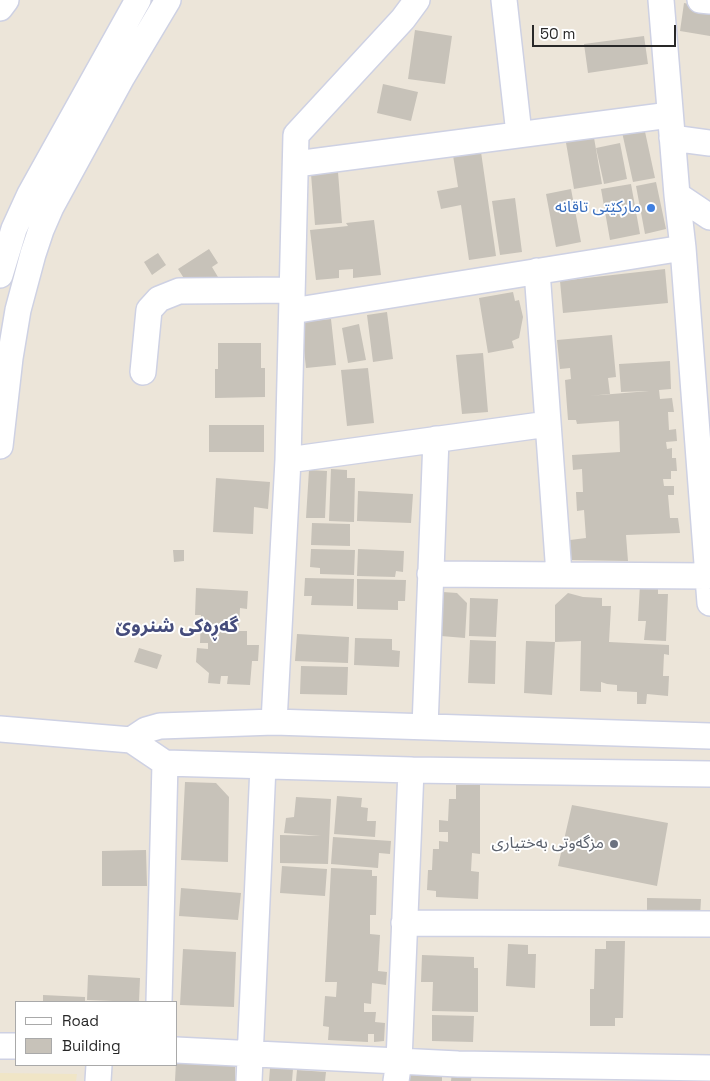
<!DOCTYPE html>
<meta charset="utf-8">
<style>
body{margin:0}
#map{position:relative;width:710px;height:1081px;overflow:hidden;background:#ece5d9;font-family:"Space Grotesk",sans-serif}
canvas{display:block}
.legend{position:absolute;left:15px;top:1001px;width:162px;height:65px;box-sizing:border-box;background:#fff;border:1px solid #a9a9a9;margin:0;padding:6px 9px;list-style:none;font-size:15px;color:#282828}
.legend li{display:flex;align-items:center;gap:10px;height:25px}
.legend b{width:25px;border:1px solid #a9a9a9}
.scale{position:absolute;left:532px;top:25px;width:144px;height:22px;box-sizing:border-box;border:2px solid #282828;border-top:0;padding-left:6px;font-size:15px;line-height:18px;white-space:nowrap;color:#282828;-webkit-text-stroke:4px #fff;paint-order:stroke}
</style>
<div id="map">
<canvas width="710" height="1081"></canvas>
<ul class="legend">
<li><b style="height:6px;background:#fff"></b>Road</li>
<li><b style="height:14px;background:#c7c2b9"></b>Building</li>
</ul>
<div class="scale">50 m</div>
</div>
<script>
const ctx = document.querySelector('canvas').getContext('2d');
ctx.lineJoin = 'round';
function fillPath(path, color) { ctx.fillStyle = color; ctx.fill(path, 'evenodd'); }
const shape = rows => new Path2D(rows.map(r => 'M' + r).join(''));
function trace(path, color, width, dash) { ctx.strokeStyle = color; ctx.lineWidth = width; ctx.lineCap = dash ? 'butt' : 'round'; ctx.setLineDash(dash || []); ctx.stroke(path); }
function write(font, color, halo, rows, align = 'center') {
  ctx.font = font + ' "Space Grotesk","Noto Sans Arabic",sans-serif'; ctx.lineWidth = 4; ctx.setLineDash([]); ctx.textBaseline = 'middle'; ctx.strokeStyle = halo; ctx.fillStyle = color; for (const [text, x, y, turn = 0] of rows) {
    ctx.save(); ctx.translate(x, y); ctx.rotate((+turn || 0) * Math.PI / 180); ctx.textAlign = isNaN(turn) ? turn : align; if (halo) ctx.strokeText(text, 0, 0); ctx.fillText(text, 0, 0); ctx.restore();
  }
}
const education = shape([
 [0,1073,77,1074,76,1081,0,1081]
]);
const building = shape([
 [684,3,710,8,710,36,680,31],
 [415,30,452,36,445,84,408,79],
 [644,36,648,64,588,73,584,44],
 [383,84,418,92,411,121,377,113],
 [644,127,655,178,633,182,622,132],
 [593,132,602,184,574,189,565,137],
 [620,143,627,179,604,184,596,148],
 [480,145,496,256,469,260,461,205,441,209,437,191,458,187,452,149],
 [338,172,342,223,315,225,311,174],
 [656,182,666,229,645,234,636,186],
 [631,184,640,234,610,240,601,189],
 [571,189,581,242,556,247,546,194],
 [515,198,522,252,500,255,492,201],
 [374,220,381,275,353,278,353,269,339,270,339,278,316,280,310,230,348,226,346,223],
 [209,249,218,263,212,267,218,277,198,290,187,283,178,269],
 [158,253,166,265,152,275,144,262],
 [665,269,668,303,563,313,560,281],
 [513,292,515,301,519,300,523,317,519,338,512,341,514,348,488,353,479,298],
 [387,312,393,359,373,362,367,315],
 [331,319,336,365,306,368,301,322],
 [359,324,366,360,348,363,342,328],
 [612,335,616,377,608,378,610,394,588,396,649,391,621,392,619,364,670,361,671,389,659,390,660,399,672,398,674,412,668,412,669,430,676,429,677,441,666,442,667,449,672,448,672,458,676,458,677,471,671,471,671,479,663,479,664,486,674,486,674,495,668,495,670,518,678,518,680,533,626,535,628,561,571,560,570,540,586,538,584,510,577,511,576,492,583,492,582,469,573,470,572,455,620,452,619,421,577,424,576,420,568,420,565,380,571,379,570,368,560,369,557,340],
 [218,343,261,343,261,368,265,368,265,397,215,398,215,369,218,369],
 [483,353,488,412,462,414,456,355],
 [368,368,374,423,347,426,341,370],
 [209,425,264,425,264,452,209,452],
 [331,469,347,470,347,478,355,478,354,522,329,521],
 [309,470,327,471,325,518,306,518],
 [216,478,270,482,268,509,254,507,253,534,213,532],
 [358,491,413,494,411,523,357,521],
 [312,523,350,524,350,546,311,545],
 [311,549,355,550,354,575,320,574,320,568,310,567],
 [358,549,404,551,403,572,396,571,395,577,357,576],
 [173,550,184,550,184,561,174,562],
 [305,578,354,579,353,606,311,605,312,596,304,596],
 [357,579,406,580,405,601,398,601,398,610,357,609],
 [640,584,658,586,658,594,668,594,666,641,644,640,646,621,638,621],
 [196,588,248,591,247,609,240,608,239,631,247,631,247,645,259,645,258,661,252,661,250,685,227,684,228,676,221,676,220,684,208,683,209,673,196,662,197,648,208,649,208,643,200,643,201,615,195,615],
 [443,592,457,593,467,603,465,638,441,636],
 [568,593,583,597,602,598,602,606,611,606,609,642,669,645,669,655,664,654,663,676,669,676,668,696,647,694,646,704,637,704,637,692,617,691,617,685,607,684,601,682,601,692,580,691,581,641,555,642,555,605],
 [470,598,498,599,496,637,469,636],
 [297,634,349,637,348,663,295,661],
 [355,638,392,639,392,650,400,651,399,667,354,665],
 [470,640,496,641,495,684,468,683],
 [526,641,555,642,552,695,524,693],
 [139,648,162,655,157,669,134,662],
 [301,666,348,667,347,695,300,694],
 [185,782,216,783,229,797,228,862,181,860],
 [456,785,480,785,480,854,472,853,471,871,479,872,478,899,436,897,436,891,427,890,428,870,432,870,433,849,439,849,439,841,448,842,448,832,439,832,439,820,448,821,449,799,456,799],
 [337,796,362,798,361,807,368,808,367,821,376,821,375,837,334,834],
 [296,797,331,799,328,864,280,863,280,835,321,836,284,833,286,818,294,817],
 [572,805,668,823,657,886,558,866],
 [333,837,391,841,390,854,379,853,378,868,331,864],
 [146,850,147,886,102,886,102,851],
 [282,866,327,869,325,896,280,893],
 [331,868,372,870,372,876,377,876,376,915,370,915,370,934,380,935,378,971,387,972,386,985,372,983,371,1004,364,1003,364,1012,376,1012,375,1022,385,1023,384,1041,374,1042,374,1034,368,1034,368,1042,328,1040,329,1027,323,1026,325,996,336,997,337,982,325,982],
 [181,888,241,893,238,920,179,916],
 [647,898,701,899,700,917,647,916],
 [606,941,625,941,623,1018,615,1018,615,1026,590,1026,590,989,594,989,595,949,606,949],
 [508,944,528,945,528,954,536,954,535,988,506,986],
 [183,949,236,952,234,1007,180,1005],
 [422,955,474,957,474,968,478,968,478,1012,432,1011,433,982,421,982],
 [88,975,140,978,139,1002,87,1000],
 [43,995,85,997,85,1002,43,1002],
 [432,1015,474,1016,473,1042,432,1041],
 [176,1062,235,1065,235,1081,175,1081],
 [270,1068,293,1069,292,1081,269,1081],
 [297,1070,326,1072,325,1081,296,1081],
 [409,1071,442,1072,442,1081,409,1081],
 [452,1072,472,1073,471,1081,451,1081]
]);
const minor = shape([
 [504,0,519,134],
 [661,0,677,195,683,248,710,603],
 [700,0,710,1],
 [0,8,6,0],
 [672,138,710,143],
 [296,164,670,115],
 [677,195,710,217],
 [537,271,559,574],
 [0,275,14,229,30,194,138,0],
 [292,311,683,248],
 [143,372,149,310,159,299,179,291,292,290],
 [0,446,10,358,18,310,33,254,41,230,51,207,122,77,168,0],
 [288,460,548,424],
 [430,574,707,576],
 [274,722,288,460,296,135,403,19,417,0],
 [425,727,436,439],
 [0,729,131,740,165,763,411,770,710,774],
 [131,740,146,730,160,726,274,722,710,736],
 [404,923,710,924],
 [159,1002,165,763],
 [0,1046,16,1046],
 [176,1050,458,1064,710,1068],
 [98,1081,99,1065],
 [249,1081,263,766],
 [396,1081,399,1061,411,770]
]);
const markers = [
 [651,208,5,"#3f7fe0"],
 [614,844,5,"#6b7280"]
];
const shopNames = [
 ["مارکێتی تاقانە",641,208]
];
const worshipNames = [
 ["مزگەوتی بەختیاری",604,844]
];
const quarterNames = [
 ["گەڕەکی شنروێ",177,627]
];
fillPath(education, '#f0e5c6');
fillPath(building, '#c7c2b9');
trace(minor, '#ced1e3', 28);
trace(minor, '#fff', 25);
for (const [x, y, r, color] of markers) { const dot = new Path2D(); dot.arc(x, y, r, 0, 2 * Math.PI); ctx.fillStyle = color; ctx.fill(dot); trace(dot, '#fff', 2); }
write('16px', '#366cbe', '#fff', shopNames, 'right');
write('16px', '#5b616d', '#fff', worshipNames, 'right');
write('bold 19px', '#454c7c', '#fff', quarterNames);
</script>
